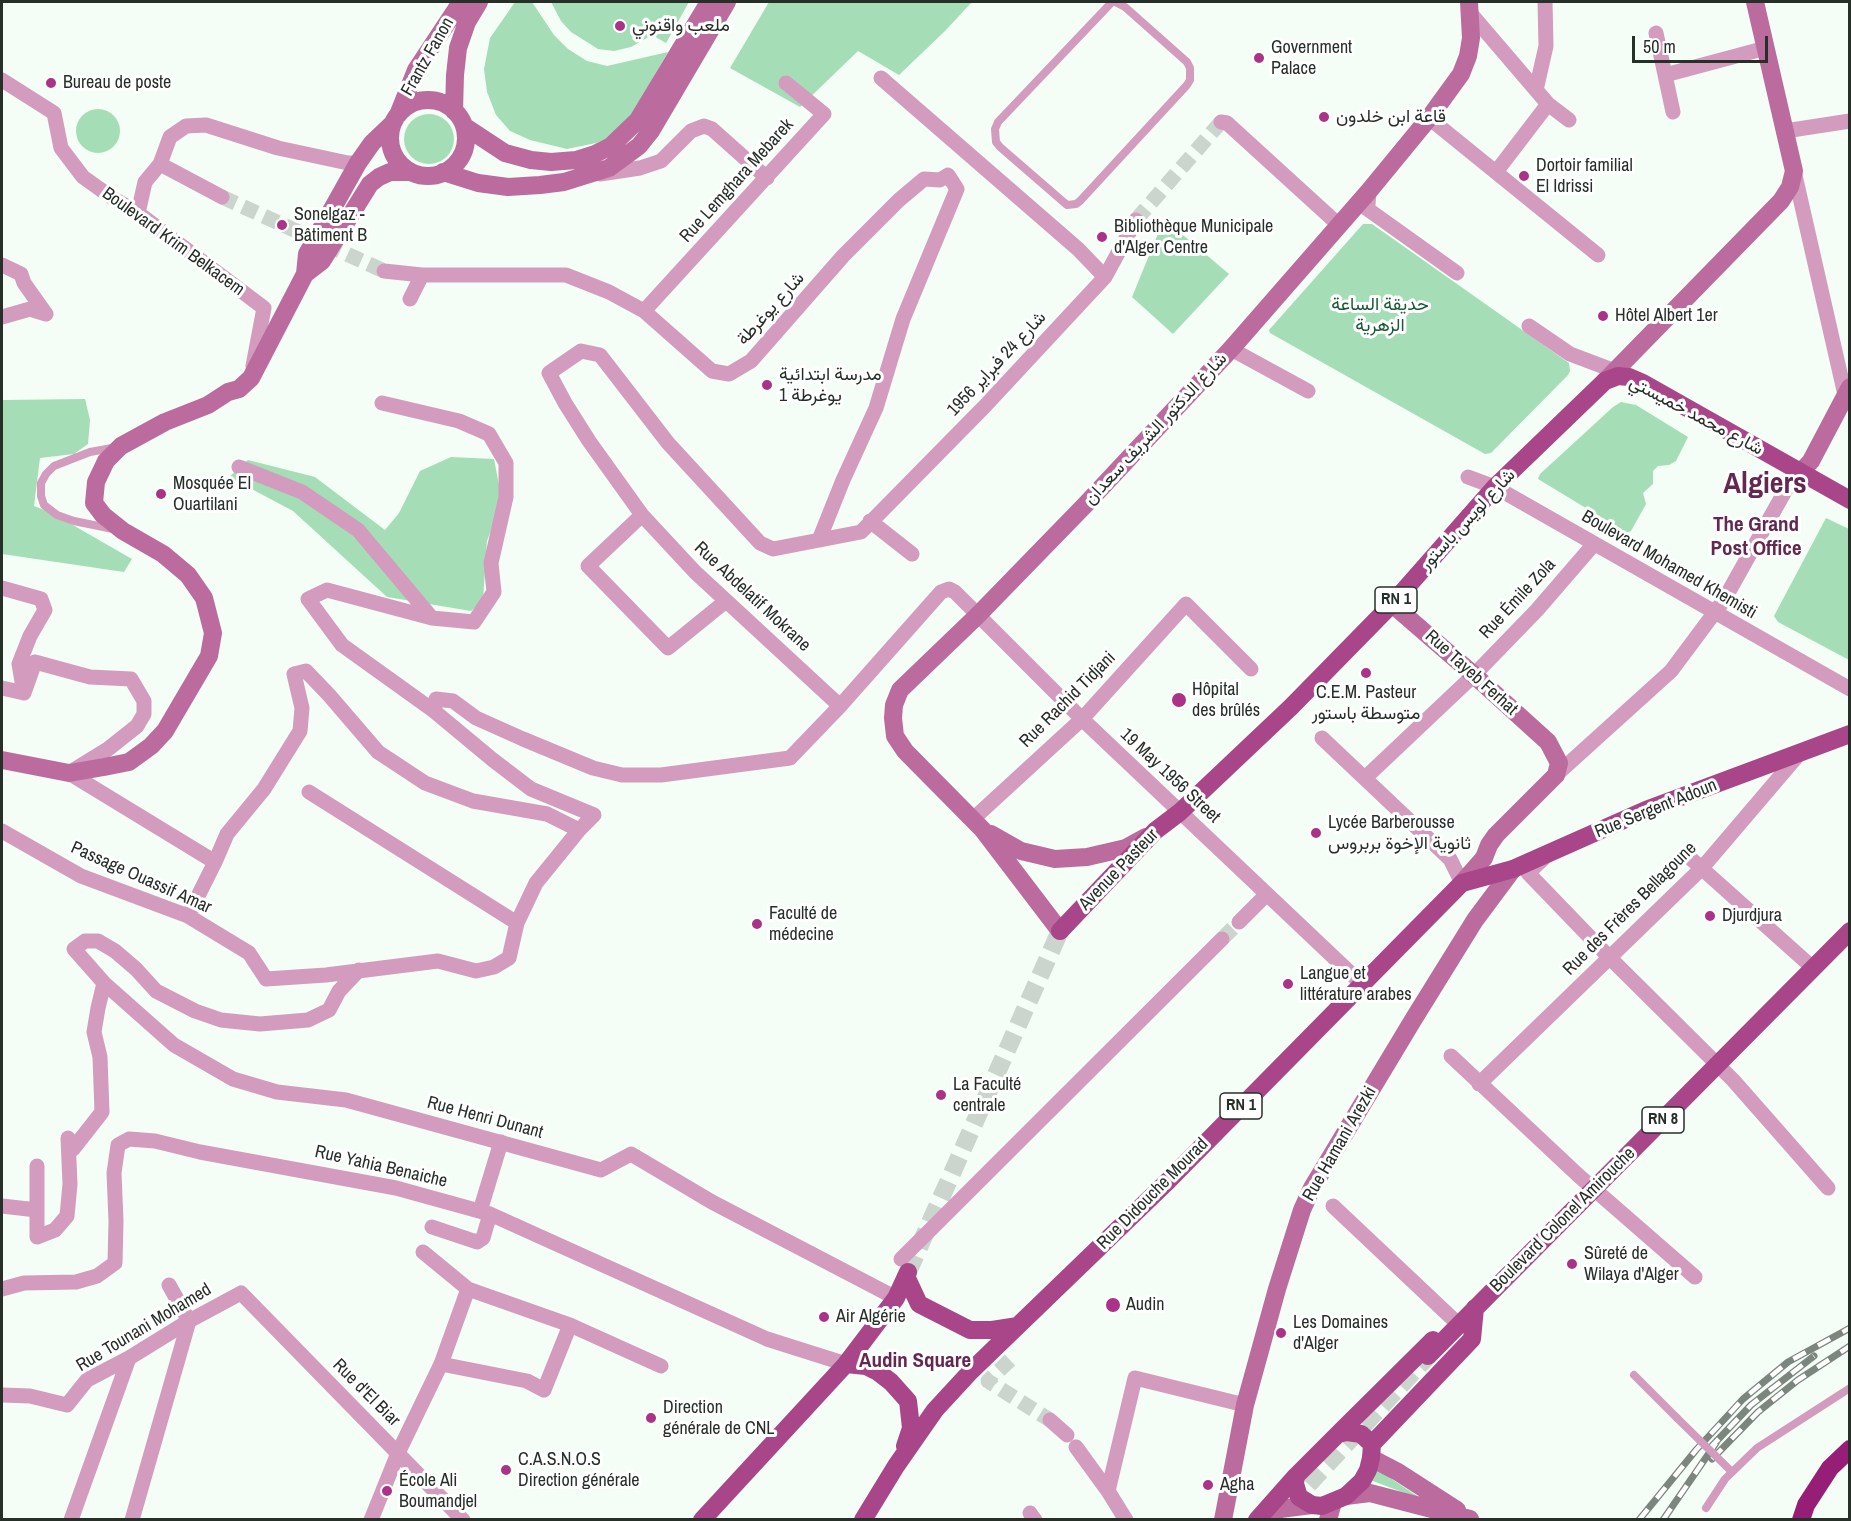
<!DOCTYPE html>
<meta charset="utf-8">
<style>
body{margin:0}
#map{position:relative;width:1851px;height:1521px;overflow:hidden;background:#f4fef6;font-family:"Archivo Narrow",sans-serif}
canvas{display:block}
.frame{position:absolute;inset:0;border:3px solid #262f28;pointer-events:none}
.scale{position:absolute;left:1632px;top:36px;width:136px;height:27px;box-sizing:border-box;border:3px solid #262f28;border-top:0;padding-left:8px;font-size:18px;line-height:21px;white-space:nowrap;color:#262f28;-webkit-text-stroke:4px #fff;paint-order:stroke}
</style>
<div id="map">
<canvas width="1851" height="1521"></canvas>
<div class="frame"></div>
<div class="scale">50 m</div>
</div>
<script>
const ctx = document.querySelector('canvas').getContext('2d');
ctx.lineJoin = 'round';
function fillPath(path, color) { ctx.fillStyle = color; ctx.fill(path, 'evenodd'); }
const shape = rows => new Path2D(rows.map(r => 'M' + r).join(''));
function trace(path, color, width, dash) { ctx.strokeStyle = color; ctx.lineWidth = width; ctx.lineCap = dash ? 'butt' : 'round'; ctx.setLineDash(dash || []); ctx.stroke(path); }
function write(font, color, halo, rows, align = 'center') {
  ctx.font = font + ' "Archivo Narrow",Vazirmatn,sans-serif'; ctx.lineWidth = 6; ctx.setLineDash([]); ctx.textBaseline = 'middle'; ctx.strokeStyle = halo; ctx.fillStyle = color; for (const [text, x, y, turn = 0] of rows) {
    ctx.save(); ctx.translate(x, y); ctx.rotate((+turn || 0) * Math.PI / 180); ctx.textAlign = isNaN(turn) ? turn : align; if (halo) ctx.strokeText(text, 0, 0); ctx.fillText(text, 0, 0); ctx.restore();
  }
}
const green = shape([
 [515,2,532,2,554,35,568,49,587,61,607,66,668,52,621,133,596,143,567,149,530,140,510,131,496,115,487,92,484,69,490,38],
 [551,2,689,2,666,43,652,35,631,47,614,51,598,49,571,32,561,21],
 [769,2,972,2,945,31,899,75,858,51,800,107,730,68],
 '76 131a22 22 0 1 1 44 0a22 22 0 1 1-44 0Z',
 '404 139a25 25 0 1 1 50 0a25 25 0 1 1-50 0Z',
 [1164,219,1229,274,1173,334,1132,297],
 [1363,224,1372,224,1569,363,1570,371,1568,375,1491,453,1485,454,1270,333,1269,330],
 [85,399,90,420,88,444,74,454,40,458,34,506,52,513,132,559,124,572,2,554,2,400],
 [1621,402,1636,405,1688,437,1676,461,1669,465,1658,466,1653,471,1653,484,1643,493,1646,504,1631,531,1627,533,1538,479,1540,474,1613,407],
 [451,457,494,459,502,500,487,541,483,601,471,611,387,597,293,511,229,477,248,460,315,477,385,530,399,513,420,471],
 [1826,518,1849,529,1849,660,1778,622,1774,616],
 [1374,1467,1423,1500,1365,1478]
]);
const streetTunnel = shape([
 [222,197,384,271],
 [1136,220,1221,122],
 [1222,939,1239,922],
 [1010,1360,988,1381,1050,1420]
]);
const primaryTunnel = shape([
 [908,1272,1060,931],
 [1290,1504,1428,1356]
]);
const lane = shape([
 [1112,2,998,122,995,129,996,142,1000,147,1067,205,1076,204,1080,201,1187,85,1190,80,1190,68,1187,62,1125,7,1115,2],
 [112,448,90,452,54,466,46,474,41,483,41,496,44,505,57,515,74,521,113,529],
 [1634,1375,1677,1418],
 [1706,1508,1725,1479,1757,1448,1850,1388]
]);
const street = shape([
 [1471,14,1548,104,1569,120],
 [1656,33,1673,112],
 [1665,75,1766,48],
 [881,78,1078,249,1105,277],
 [2,80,54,113,61,148,83,177,114,199,138,213,264,308,253,366],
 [1536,90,1546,46,1545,2],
 [1429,118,1598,255],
 [1221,122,1227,123,1340,226],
 [1785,131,1850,121],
 [160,164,222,197],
 [1794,171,1845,395],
 [1496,172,1548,104],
 [600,174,640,168,661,161,691,131,704,126,712,129,767,178],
 [1369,191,1368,205,1366,208,1457,273],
 [138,213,145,182,160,164,170,137,186,126,206,125,278,148,348,163,358,163],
 [2,265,21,274,24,283,46,314],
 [384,271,422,275,566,275,609,292,644,311,712,371,729,374,751,361,843,256,899,200,924,179,940,180,948,175,957,189,903,319,876,408,843,480,819,540],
 [410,299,422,275],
 [644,311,824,114,786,83],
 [2,317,30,309,46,314],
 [1529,326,1570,354,1615,371],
 [1231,349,1308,391],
 [382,403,459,421,489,434,506,463,506,497,491,563,494,592,474,622,432,618,327,590,308,599,342,645,434,711],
 [239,467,302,492,358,530,432,618],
 [1468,477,1495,487,1850,689],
 [642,515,588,566,668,648,726,601],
 [870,521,912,554],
 [2,588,41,599,45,610,30,636,19,664,24,693,35,662,90,677,131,679,144,701,144,714,137,726,108,749,69,773,215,862,227,834,264,789,300,731,302,708,294,674,306,671,329,695,378,752,425,783,473,801,547,814,579,830,594,815,531,789,493,760,434,711,436,699,453,701,476,718,523,739,593,768,622,775,661,775,790,758,840,706,941,592,949,589,955,592,1082,719,1363,985],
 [2,688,24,693],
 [840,706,695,572,642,515,589,441,565,403,549,373,581,351,600,355,668,443,760,543,773,549,861,532,985,406,1105,277,1136,220],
 [1322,738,1450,859,1462,883],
 [1556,775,1671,671,1724,600,1789,484,1801,472],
 [1365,778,1474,675,1537,610,1594,544],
 [309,792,517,923],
 [973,819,1082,719,1186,604,1251,669],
 [2,831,81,876,188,916,249,953,266,979,326,975,438,961,476,971,494,967,509,958,517,923,536,883,579,830],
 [1689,857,1813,968],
 [1543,859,1528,873,1610,958,1733,1080,1828,1188],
 [188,916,215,862],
 [1239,922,1267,894],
 [359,970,339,991,329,1010,308,1020,260,1024,221,1020,195,1011,156,991,136,969,115,951,98,941,85,941,74,949,104,983,174,1045,233,1079,277,1092,346,1100,601,1170,631,1154,712,1202,896,1298],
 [1451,1056,1579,1176,1695,1277],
 [1479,1084,1702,868,1800,753],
 [73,1149,102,1112,100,1057,94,1032,98,1008,104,983],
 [37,1166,37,1237,55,1230,67,1216,70,1184,68,1138],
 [2,1206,37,1210],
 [1333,1206,1456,1322],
 [480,1211,501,1142],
 [432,1227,477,1242,483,1238,490,1214],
 [423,1252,468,1289,570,1325,661,1366],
 [901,1259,1222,939],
 [2,1289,24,1283,76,1282,97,1276,115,1263,116,1221,114,1173,118,1145,129,1139,155,1141,200,1152,396,1188,490,1214,767,1339,846,1364],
 [441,1364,527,1381,544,1390,570,1325],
 [2,1395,30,1396,67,1405,87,1380,129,1358,189,1321,241,1293,463,1520],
 [1050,1420,1067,1435],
 [1076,1447,1108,1491,1126,1520],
 [1108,1491,1135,1378,1245,1405],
 [1030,1513,1035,1520],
 [71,1520,129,1358],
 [132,1520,189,1321,169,1285],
 [371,1520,398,1453,441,1364,468,1289]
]);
const secondary = shape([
 '390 138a38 38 0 1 1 76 0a38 38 0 1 1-76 0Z',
 [454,111,455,75,458,48,467,22,479,2],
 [398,115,416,70,461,2],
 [464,126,505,153,531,160,551,162,576,160,595,154,611,146,638,120,709,2],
 [443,172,478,183,508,187,540,185,564,182,609,168,639,146,651,131,727,2],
 [305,274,322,261,370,184,379,177,390,172,411,172],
 [1605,381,1781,201,1790,187,1794,171,1755,2],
 [1801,472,1811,461,1850,387],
 [1392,604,1474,675,1548,742,1559,763,1556,775,1496,835,1489,845,1484,858,1462,883],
 [2,760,69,773,104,767,129,762,151,746,165,731,209,656,213,633,204,598,188,575,163,554,123,531,103,515,94,503,96,482,106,461,121,446,165,422,208,405,228,392,239,389,251,378,305,274,307,254,358,163,372,143,392,124],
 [991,834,1021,851,1055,859,1087,857,1126,848,1146,837],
 [1060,931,983,830,905,751,895,736,893,718,894,705,900,690,977,616,1086,504,1231,349,1369,191,1429,118,1461,74,1468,56,1471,38,1469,2],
 [1371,1458,1398,1472,1457,1510],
 [1346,1496,1370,1493,1470,1519],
 [1223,1520,1245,1405,1277,1289,1302,1210,1312,1188,1413,1020,1475,920,1513,869],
 [1264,1520,1280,1509,1312,1505],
 [1328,1520,1333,1502]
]);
const primary = shape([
 [1060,931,1155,831,1180,812,1291,707,1392,604,1495,487,1605,381,1618,376,1629,377,1643,383,1850,500],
 [906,1276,919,1304,970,1330,992,1330,1018,1326],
 [1428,1356,1850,931],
 [846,1364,866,1366,878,1372,891,1382,908,1401,911,1428,905,1446],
 [1338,1434,1347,1432,1361,1434,1372,1444,1371,1458,1368,1470,1362,1481,1346,1496,1322,1506,1312,1505,1299,1497,1295,1484,1296,1476,1338,1434,1433,1340],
 [1372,1444,1472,1339,1475,1308],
 [702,1520,846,1364,896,1298,908,1272],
 [863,1520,896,1466,935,1410,971,1371,1169,1180,1462,883,1513,869,1646,810,1850,734],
 [1257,1520,1296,1476]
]);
const highway = shape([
 [1801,1520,1806,1505,1830,1468,1850,1449]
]);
const rail = shape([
 [1709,1449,1751,1405,1814,1356],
 [1712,1459,1758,1412,1798,1380,1850,1346],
 [1639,1520,1696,1450,1743,1399,1788,1362,1850,1328],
 [1663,1520,1716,1443]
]);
const laneBridge = shape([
 [1677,1418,1732,1472]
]);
const markers = [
 [620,26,6,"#aa3287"],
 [1259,58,6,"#aa3287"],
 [51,83,6,"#aa3287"],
 [1324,117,6,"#aa3287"],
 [1524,176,6,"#aa3287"],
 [282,225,6,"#aa3287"],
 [1102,237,6,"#aa3287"],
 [1603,316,6,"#aa3287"],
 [767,385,6,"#aa3287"],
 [161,494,6,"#aa3287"],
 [1366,673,6,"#aa3287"],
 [1179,700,8,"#aa3287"],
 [1316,833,6,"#aa3287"],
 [1710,916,6,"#aa3287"],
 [757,924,6,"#aa3287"],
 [1288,984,6,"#aa3287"],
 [941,1095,6,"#aa3287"],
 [1572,1264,6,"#aa3287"],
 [1113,1305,8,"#aa3287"],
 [824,1317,6,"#aa3287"],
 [1281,1333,6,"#aa3287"],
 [651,1418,6,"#aa3287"],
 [506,1470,6,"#aa3287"],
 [1208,1485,6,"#aa3287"],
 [387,1491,6,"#aa3287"]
];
const shields = [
 [1396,600,42],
 [1241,1106,42],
 [1663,1120,42]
];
const shieldNames = [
 ["RN 1",1396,600],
 ["RN 1",1241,1106],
 ["RN 8",1663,1120]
];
const poiNames = [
 ["ملعب واقنوني",632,26],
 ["Government",1271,48],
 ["Palace",1271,69],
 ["Bureau de poste",63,83],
 ["قاعة ابن خلدون",1336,117],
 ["Dortoir familial",1536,166],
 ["El Idrissi",1536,187],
 ["Sonelgaz -",294,215],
 ["Bâtiment B",294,236],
 ["Bibliothèque Municipale",1114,227],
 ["d'Alger Centre",1114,248],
 ["Hôtel Albert 1er",1615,316],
 ["مدرسة ابتدائية",779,375],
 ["يوغرطة 1",779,396],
 ["Mosquée El",173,484],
 ["Ouartilani",173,505],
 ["Hôpital",1192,690],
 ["des brûlés",1192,711],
 ["C.E.M. Pasteur",1366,693,"center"],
 ["متوسطة باستور",1366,714,"center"],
 ["Lycée Barberousse",1328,823],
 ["ثانوية الإخوة بربروس",1328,844],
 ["Faculté de",769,914],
 ["médecine",769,935],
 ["Djurdjura",1722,916],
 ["Langue et",1300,974],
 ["littérature arabes",1300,995],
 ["La Faculté",953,1085],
 ["centrale",953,1106],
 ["Sûreté de",1584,1254],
 ["Wilaya d'Alger",1584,1275],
 ["Audin",1126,1305],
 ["Air Algérie",836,1317],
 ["Les Domaines",1293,1323],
 ["d'Alger",1293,1344],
 ["Direction",663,1408],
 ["générale de CNL",663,1429],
 ["C.A.S.N.O.S",518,1460],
 ["Direction générale",518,1481],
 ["École Ali",399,1481],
 ["Boumandjel",399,1502],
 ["Agha",1220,1485]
];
const streetNames = [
 ["Frantz Fanon",428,57,-60],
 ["Rue Lemghara Mebarek",737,181,-48],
 ["Boulevard Krim Belkacem",173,242,36],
 ["شارع يوغرطة",771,309,-48],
 ["شارع 24 فبراير 1956",997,364,-47],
 ["شارع محمد خميستي",1696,416,28],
 ["شارغ الدكتور الشريف سعدان",1156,429,-47],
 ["شارع لويس باستور",1468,520,-47],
 ["Boulevard Mohamed Khemisti",1669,565,30],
 ["Rue Abdelatif Mokrane",752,597,43],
 ["Rue Émile Zola",1518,599,-47],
 ["Rue Tayeb Ferhat",1471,673,42],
 ["Rue Rachid Tidjani",1068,700,-45],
 ["19 May 1956 Street",1170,776,43],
 ["Rue Sergent Adoun",1656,809,-22],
 ["Avenue Pasteur",1119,870,-46],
 ["Passage Ouassif Amar",141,878,24],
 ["Rue des Frères Bellagoune",1630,909,-45],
 ["Rue Henri Dunant",485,1118,15],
 ["Rue Hamani Arezki",1340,1144,-60],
 ["Rue Yahia Benaiche",381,1167,13],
 ["Rue Didouche Mourad",1153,1194,-45],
 ["Boulevard Colonel Amirouche",1563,1220,-45],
 ["Rue Tounani Mohamed",144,1328,-31],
 ["Rue d'El Biar",366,1393,45]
];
const parkNames = [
 ["حديقة الساعة",1380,305],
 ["الزهرية",1380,326]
];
const quarterNames = [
 ["The Grand",1756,525],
 ["Post Office",1756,549],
 ["Audin Square",915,1361]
];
const townNames = [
 ["Algiers",1765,485]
];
fillPath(green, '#a5deb6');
trace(streetTunnel, '#cbd5cd', 15, [15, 8]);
trace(primaryTunnel, '#cbd5cd', 18, [18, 9]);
trace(lane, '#d39bbe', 8);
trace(street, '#d39bbe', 15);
trace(secondary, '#bc6b9f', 18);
trace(primary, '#a94689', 18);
trace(highway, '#971e76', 18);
trace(rail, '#7c867e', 7);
trace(rail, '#fff', 4.5, [14]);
trace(laneBridge, '#d39bbe', 8);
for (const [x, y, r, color] of markers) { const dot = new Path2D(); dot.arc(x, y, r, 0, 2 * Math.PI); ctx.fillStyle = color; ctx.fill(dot); trace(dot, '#fff', 2); }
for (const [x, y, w] of shields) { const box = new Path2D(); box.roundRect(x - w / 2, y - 13, w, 26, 4.5); ctx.fillStyle = '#fff'; ctx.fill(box); trace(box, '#262f28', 1.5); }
write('bold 16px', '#262f28', null, shieldNames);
write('18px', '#262f28', '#fff', poiNames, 'left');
write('18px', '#262f28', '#fff', streetNames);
write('18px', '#195833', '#fff', parkNames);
write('bold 21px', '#63284f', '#fff', quarterNames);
write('bold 30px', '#63284f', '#fff', townNames);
</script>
